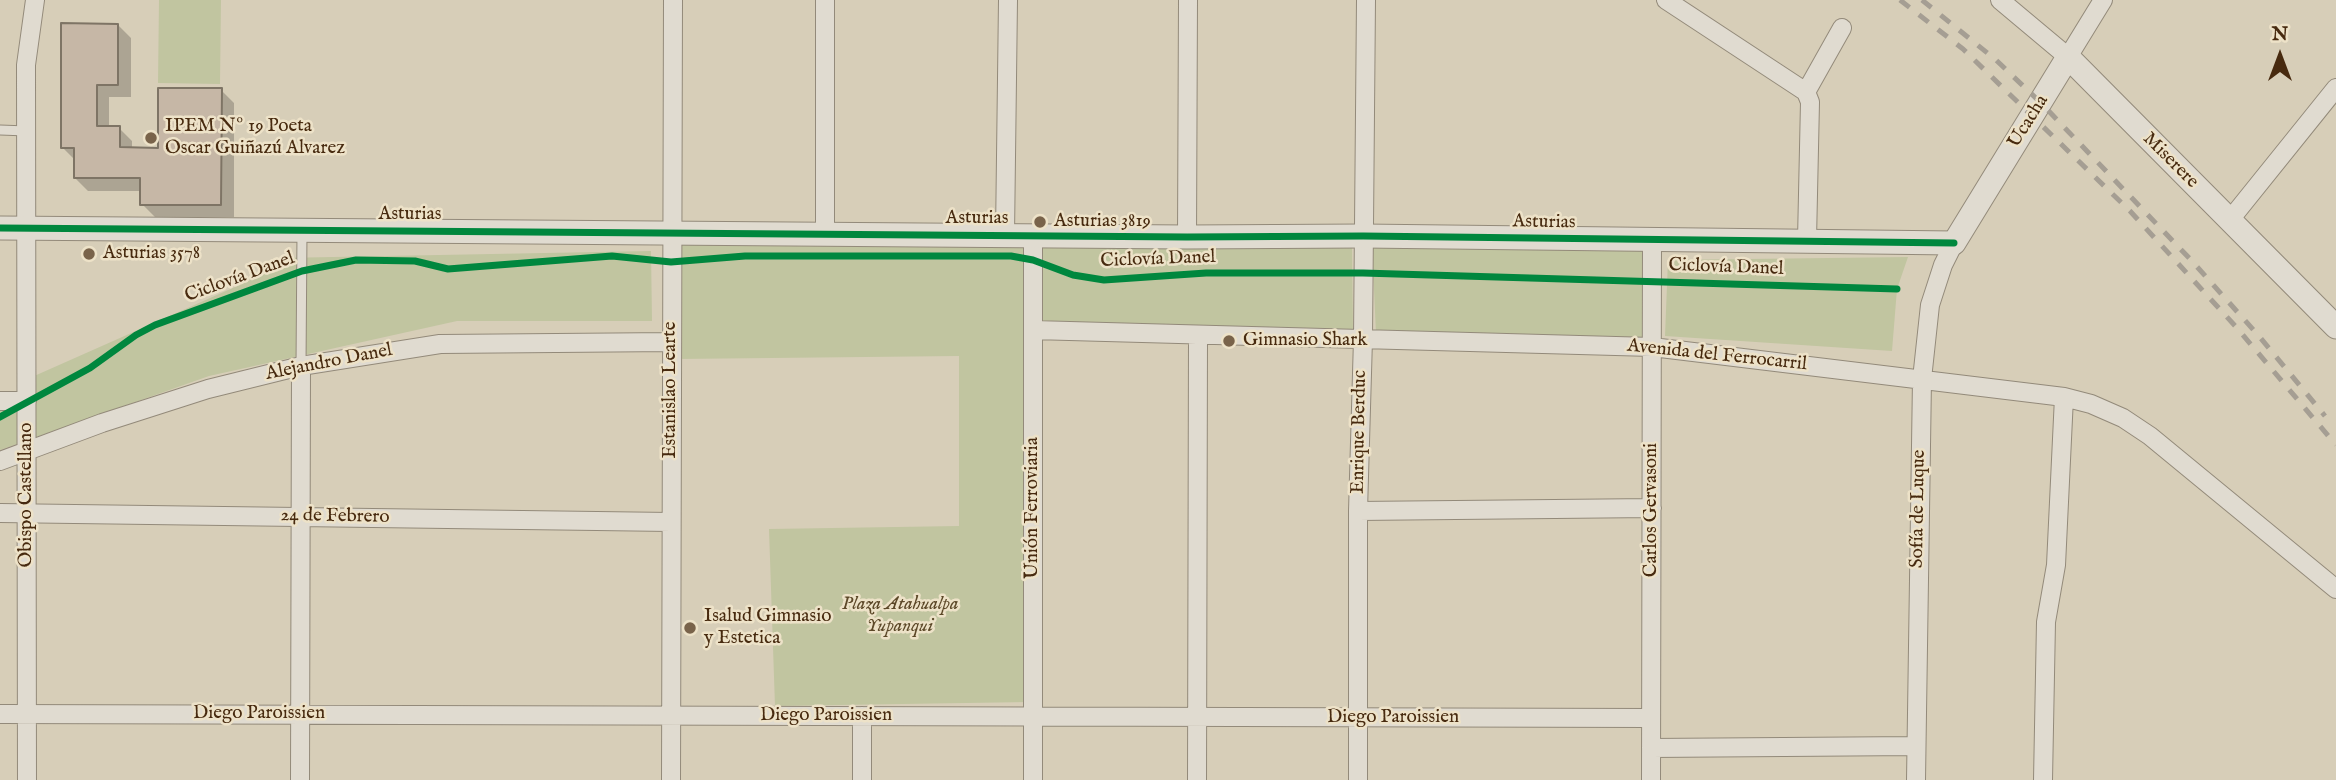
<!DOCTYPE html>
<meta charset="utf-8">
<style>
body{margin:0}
#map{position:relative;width:2336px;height:780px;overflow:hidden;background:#d7ceb8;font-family:"IM FELL English",serif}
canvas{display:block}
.north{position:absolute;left:2245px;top:21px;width:70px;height:70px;-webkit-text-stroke:5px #ede2c8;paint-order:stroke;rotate:0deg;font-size:19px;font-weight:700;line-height:28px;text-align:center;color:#472a0f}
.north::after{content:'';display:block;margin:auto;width:24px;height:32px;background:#472a0f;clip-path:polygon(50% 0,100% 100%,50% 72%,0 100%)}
</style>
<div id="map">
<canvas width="2336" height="780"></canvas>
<div class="north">N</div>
</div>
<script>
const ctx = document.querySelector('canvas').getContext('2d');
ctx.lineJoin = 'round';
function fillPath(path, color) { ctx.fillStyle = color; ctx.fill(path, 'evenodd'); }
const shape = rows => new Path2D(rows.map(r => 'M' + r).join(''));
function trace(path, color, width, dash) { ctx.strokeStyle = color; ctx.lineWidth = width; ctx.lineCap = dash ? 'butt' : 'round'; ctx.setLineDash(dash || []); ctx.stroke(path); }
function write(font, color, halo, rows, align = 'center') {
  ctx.font = font + ' "IM FELL English",serif'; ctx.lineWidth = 5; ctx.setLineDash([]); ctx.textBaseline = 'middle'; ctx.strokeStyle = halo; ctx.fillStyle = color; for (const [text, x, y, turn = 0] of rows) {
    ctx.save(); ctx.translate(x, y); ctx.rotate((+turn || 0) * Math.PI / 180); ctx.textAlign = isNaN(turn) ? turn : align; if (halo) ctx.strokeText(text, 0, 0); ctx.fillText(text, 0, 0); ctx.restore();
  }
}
const green = shape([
 [159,0,221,0,220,84,158,83],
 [677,237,1029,239,1029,702,775,706,769,529,959,526,959,356,677,359],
 [1039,241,1352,244,1353,334,1038,326],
 [1372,244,1645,247,1645,342,1376,334],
 [651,251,652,321,457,321,209,376,0,450,0,408,32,407,32,377,280,267,280,258],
 [1908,257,1897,289,1892,351,1665,336,1668,260]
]);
const shadow = shape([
 [118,25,131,38,131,97,109,97,109,128,119,128,132,141,132,149,160,149,221,90,234,103,234,217,155,217,142,204,142,191,88,191,75,178,75,160,63,148]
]);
const building = shape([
 [61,23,118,24,118,85,97,85,97,126,120,126,120,147,158,148,158,88,222,88,221,205,140,205,140,178,74,178,74,148,61,148,61,23]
]);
const service = shape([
 [0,130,27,131],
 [301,366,302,232]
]);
const minor = shape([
 [825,0,825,234],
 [1666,0,1806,92],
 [2000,0,2068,57,2103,0],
 [2229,221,2336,88],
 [1005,235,1008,0],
 [1033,235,1033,780],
 [1187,237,1188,0],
 [1807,240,1810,102,1806,92,1842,28],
 [1033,330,1652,347,2064,397,2091,404,2123,418,2150,436,2336,589],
 [0,401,27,401],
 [0,461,102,423,208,389,301,366,440,344,671,342],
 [1358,511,1652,508],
 [0,513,671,522],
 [0,714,1651,718],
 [1651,748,1916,746],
 [27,780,26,65,35,0],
 [300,780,301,366],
 [671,780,673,0],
 [862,780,862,716],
 [1197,780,1198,335],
 [1358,780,1358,511,1363,339,1366,0],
 [1651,780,1652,240],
 [1916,780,1922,379,1930,305,1943,265,1954,243],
 [2043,780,2046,622,2056,565,2064,397]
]);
const tertiary = shape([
 [0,228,1187,237,1363,236,1954,243,2068,57,2336,327]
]);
const rail = shape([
 [1900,0,1963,49,2130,211,2237,328,2336,445],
 [1922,0,1996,60,2041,103,2191,260,2258,335,2325,416]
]);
const cycleway = shape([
 [0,228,1187,237,1363,236,1954,243],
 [0,417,90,368,136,335,155,325,302,271,356,260,415,261,448,269,612,256,671,262,745,256,1011,256,1033,260,1073,275,1104,280,1206,273,1363,273,1897,289]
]);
const markers = [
 [151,138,7,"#79634a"],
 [1040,222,7,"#79634a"],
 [89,254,7,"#79634a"],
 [1229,341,7,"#79634a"],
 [690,628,7,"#79634a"]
];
const streetNames = [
 ["Ucacha",2029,122,-58],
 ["Miserere",2170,161,45],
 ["Asturias",410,215],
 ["Asturias",977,219],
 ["Asturias",1544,223,1],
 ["Ciclovía Danel",1158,260,-2],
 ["Ciclovía Danel",1726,268,2],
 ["Ciclovía Danel",240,278,-20],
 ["Avenida del Ferrocarril",1717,356,6],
 ["Alejandro Danel",329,363,-11],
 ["Estanislao Learte",671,390,-90],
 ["Enrique Berduc",1360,432,-89],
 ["Obispo Castellano",27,495,-90],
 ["Unión Ferroviaria",1033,508,-90],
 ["Sofía de Luque",1919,509,-89],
 ["Carlos Gervasoni",1652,510,-90],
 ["24 de Febrero",335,517,1],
 ["Diego Paroissien",259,714],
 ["Diego Paroissien",826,716],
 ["Diego Paroissien",1393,718]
];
const poiNames = [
 ["IPEM Nº 19 Poeta",165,127],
 ["Oscar Guiñazú Alvarez",165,149],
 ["Asturias 3819",1054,222],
 ["Asturias 3578",103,254],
 ["Gimnasio Shark",1243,341],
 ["Isalud Gimnasio",704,617],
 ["y Estetica",704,639]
];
const parkNames = [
 ["Plaza Atahualpa",900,605],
 ["Yupanqui",900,627]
];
fillPath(green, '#c1c5a0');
fillPath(shadow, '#0003');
fillPath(building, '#c6b7a6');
trace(building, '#7e7465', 2);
trace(service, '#938a7a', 11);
trace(minor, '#938a7a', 20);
trace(tertiary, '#938a7a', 25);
trace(service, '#e0dbd0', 9);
trace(minor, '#e0dbd0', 18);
trace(tertiary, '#e0dbd0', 23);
trace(rail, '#a59e93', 5, [12, 12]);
trace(cycleway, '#00873e', 7);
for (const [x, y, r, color] of markers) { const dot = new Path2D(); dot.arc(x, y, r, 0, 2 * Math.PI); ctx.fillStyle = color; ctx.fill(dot); trace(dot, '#ede2c8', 2.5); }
write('19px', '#472a0f', '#ede2c8', streetNames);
write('19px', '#472a0f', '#ede2c8', poiNames, 'left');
write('italic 19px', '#5c4828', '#ede2c8', parkNames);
</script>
